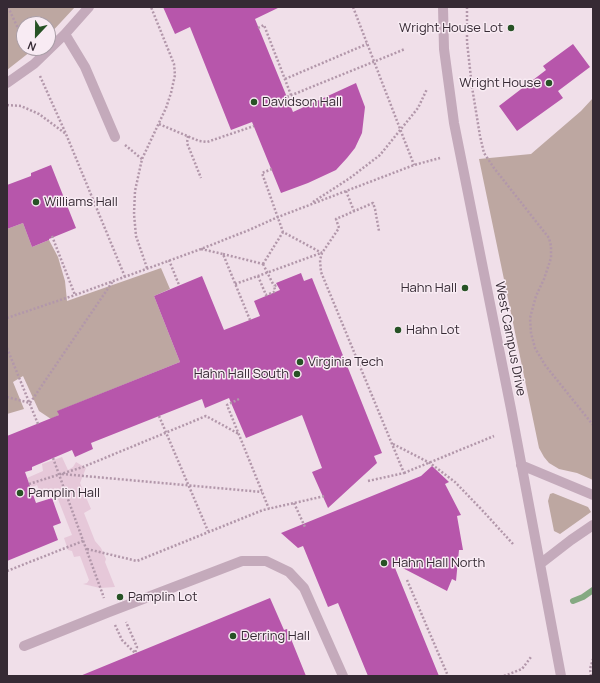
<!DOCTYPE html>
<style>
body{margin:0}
#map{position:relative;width:600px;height:683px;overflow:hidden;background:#f0dfe9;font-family:Manrope,sans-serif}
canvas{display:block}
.frame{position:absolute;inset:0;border:8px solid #362a34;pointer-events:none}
.north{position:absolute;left:16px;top:16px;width:40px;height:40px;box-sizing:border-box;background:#f8ebf3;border:1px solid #aa9ea7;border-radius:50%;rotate:202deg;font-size:11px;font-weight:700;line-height:16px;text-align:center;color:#362a34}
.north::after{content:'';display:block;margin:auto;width:14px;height:18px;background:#275225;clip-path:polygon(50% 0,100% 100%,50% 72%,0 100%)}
</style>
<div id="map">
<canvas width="600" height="683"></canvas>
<div class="frame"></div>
<div class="north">N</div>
</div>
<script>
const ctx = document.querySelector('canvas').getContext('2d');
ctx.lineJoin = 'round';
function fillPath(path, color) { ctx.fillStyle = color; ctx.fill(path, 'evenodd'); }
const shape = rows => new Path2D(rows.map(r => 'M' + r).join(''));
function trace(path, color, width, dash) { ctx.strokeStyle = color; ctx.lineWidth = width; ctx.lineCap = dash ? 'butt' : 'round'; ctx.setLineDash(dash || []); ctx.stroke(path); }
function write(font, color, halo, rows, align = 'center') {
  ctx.font = font + ' Manrope,sans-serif'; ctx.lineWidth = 3; ctx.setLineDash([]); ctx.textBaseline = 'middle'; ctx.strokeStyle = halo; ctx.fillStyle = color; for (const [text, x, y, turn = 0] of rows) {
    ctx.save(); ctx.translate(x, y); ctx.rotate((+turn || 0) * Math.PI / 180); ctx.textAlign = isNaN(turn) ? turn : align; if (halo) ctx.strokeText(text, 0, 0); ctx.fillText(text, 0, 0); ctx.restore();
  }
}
const green = shape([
 [7,7,75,7,48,36,48,24,24,24,24,48,35,48,7,70],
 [593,98,593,480,577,473,559,469,549,463,544,457,539,448,479,159,531,154,581,111],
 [23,223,32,247,49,240,58,257,65,281,67,301,161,268,170,289,154,296,180,362,58,411,59,415,51,419,39,411,23,376,13,382,24,409,7,414,7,229],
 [553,493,588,507,591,512,560,534,554,531,548,501,550,494]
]);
const plaza = shape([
 [62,457,68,470,73,467,76,462,86,468,80,483,91,509,84,513,95,541,101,548,106,559,105,562,115,587,100,588,83,584,87,583,89,580,80,556,74,557,72,551,68,550,64,538,72,535,56,494,42,498,37,485,31,488,27,478,43,471,42,464]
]);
const stream = shape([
 [573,601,583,597,593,590]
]);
const building = shape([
 [163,7,280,7,255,19,293,112,356,83,365,107,362,133,355,148,347,158,336,170,308,183,281,193,252,122,231,130,190,27,175,34],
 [573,44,590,67,558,91,563,98,517,131,499,106,546,70,543,66],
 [51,165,76,228,49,239,49,240,32,247,23,223,7,229,7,185,31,176,31,173],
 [301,273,304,281,312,278,382,453,374,456,377,463,328,508,312,472,322,468,302,415,246,438,229,398,205,408,202,399,91,443,93,449,75,457,72,450,32,467,32,470,25,472,36,503,52,498,61,523,53,526,58,540,7,561,7,436,59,415,57,411,180,362,154,296,202,276,224,330,260,316,254,301,280,290,276,283],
 [432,466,449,482,445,484,461,515,457,516,463,550,459,550,456,581,452,579,447,591,393,563,439,676,368,676,338,603,328,607,303,546,298,548,281,533,421,476],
 [270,598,284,630,287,629,306,676,80,676]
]);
const path = shape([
 [8,7,24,41],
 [353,7,414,165],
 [467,7,467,42,472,87,480,136,484,153,494,168,549,238,551,246,551,258,544,279,536,296,530,318,531,333,535,348,545,365,593,425],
 [258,28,264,25,291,95],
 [40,76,66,134,125,277],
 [285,79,367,44],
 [287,97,405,49],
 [7,105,21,106,39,114,66,134],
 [159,124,199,141,207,142,254,126],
 [188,136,187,143,201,178],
 [125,145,142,159],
 [272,169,262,173,283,232,322,253],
 [346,191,354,211],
 [313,202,350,178,380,155,418,108,427,89],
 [52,236,75,295],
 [201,249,223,254,250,320],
 [223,254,263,264],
 [169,260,179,285],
 [263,264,283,232],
 [263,264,274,286],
 [147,268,136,236,134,214,135,191,142,159,166,108,171,93,175,75,174,64,151,7],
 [258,276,266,295,274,292,275,290,274,286,277,285],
 [235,284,258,276,321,253],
 [7,318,75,295,201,249,249,230,278,217,414,165,440,158],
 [7,348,38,424],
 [7,397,30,403,113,281],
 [239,399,227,405,269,509],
 [159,416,208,531],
 [393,444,430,463,455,482,482,510,513,544],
 [53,458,104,598],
 [404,473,494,436],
 [62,474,262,492],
 [368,481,404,473,321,272,320,260,322,253,339,228,336,219,373,203,375,209,379,231],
 [29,484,83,467,206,416,239,434],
 [294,503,305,527],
 [87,549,137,561,263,510,325,496],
 [7,571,83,541],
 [407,580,448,676],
 [115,625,122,640,135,653,137,647,126,622],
 [504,676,522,669,531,657],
 [591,676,590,669,593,659]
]);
const minor = shape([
 [443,7,444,49,454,123,511,409,561,676],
 [65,34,85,67,115,137],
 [7,83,34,64,65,34,89,7],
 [521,465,593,495],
 [540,564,571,540,593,525],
 [24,646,109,612,242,561,266,561,289,572,304,588,343,676]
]);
const markers = [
 [511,28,4,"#275225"],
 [549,83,4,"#275225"],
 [254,102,4,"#275225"],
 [36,202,4,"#275225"],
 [465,288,4,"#275225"],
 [398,330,4,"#275225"],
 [300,362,4,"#275225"],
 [297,374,4,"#275225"],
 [20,493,4,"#275225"],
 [384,563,4,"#275225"],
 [120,597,4,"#275225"],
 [233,636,4,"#275225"]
];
const poiNames = [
 ["Wright House Lot",503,28,"right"],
 ["Wright House",541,83,"right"],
 ["Davidson Hall",262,102],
 ["Williams Hall",44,202],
 ["Hahn Hall",457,288,"right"],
 ["Hahn Lot",406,330],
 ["Virginia Tech",308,362],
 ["Hahn Hall South",289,374,"right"],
 ["Pamplin Hall",28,493],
 ["Hahn Hall North",392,563],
 ["Pamplin Lot",128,597],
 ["Derring Hall",241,636]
];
const streetNames = [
 ["West Campus Drive",510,339,79]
];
fillPath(green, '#bda7a1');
fillPath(plaza, '#e6c8d9');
trace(stream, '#85a982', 6);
fillPath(building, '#b756ab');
trace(path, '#b297aa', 2.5, [2, 2]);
trace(minor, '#c4aabb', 10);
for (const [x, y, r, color] of markers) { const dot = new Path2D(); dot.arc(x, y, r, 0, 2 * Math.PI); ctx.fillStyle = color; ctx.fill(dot); trace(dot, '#f8ebf3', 1.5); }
write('13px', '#362a34', '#f8ebf3', poiNames, 'left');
write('13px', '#362a34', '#f8ebf3', streetNames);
</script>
